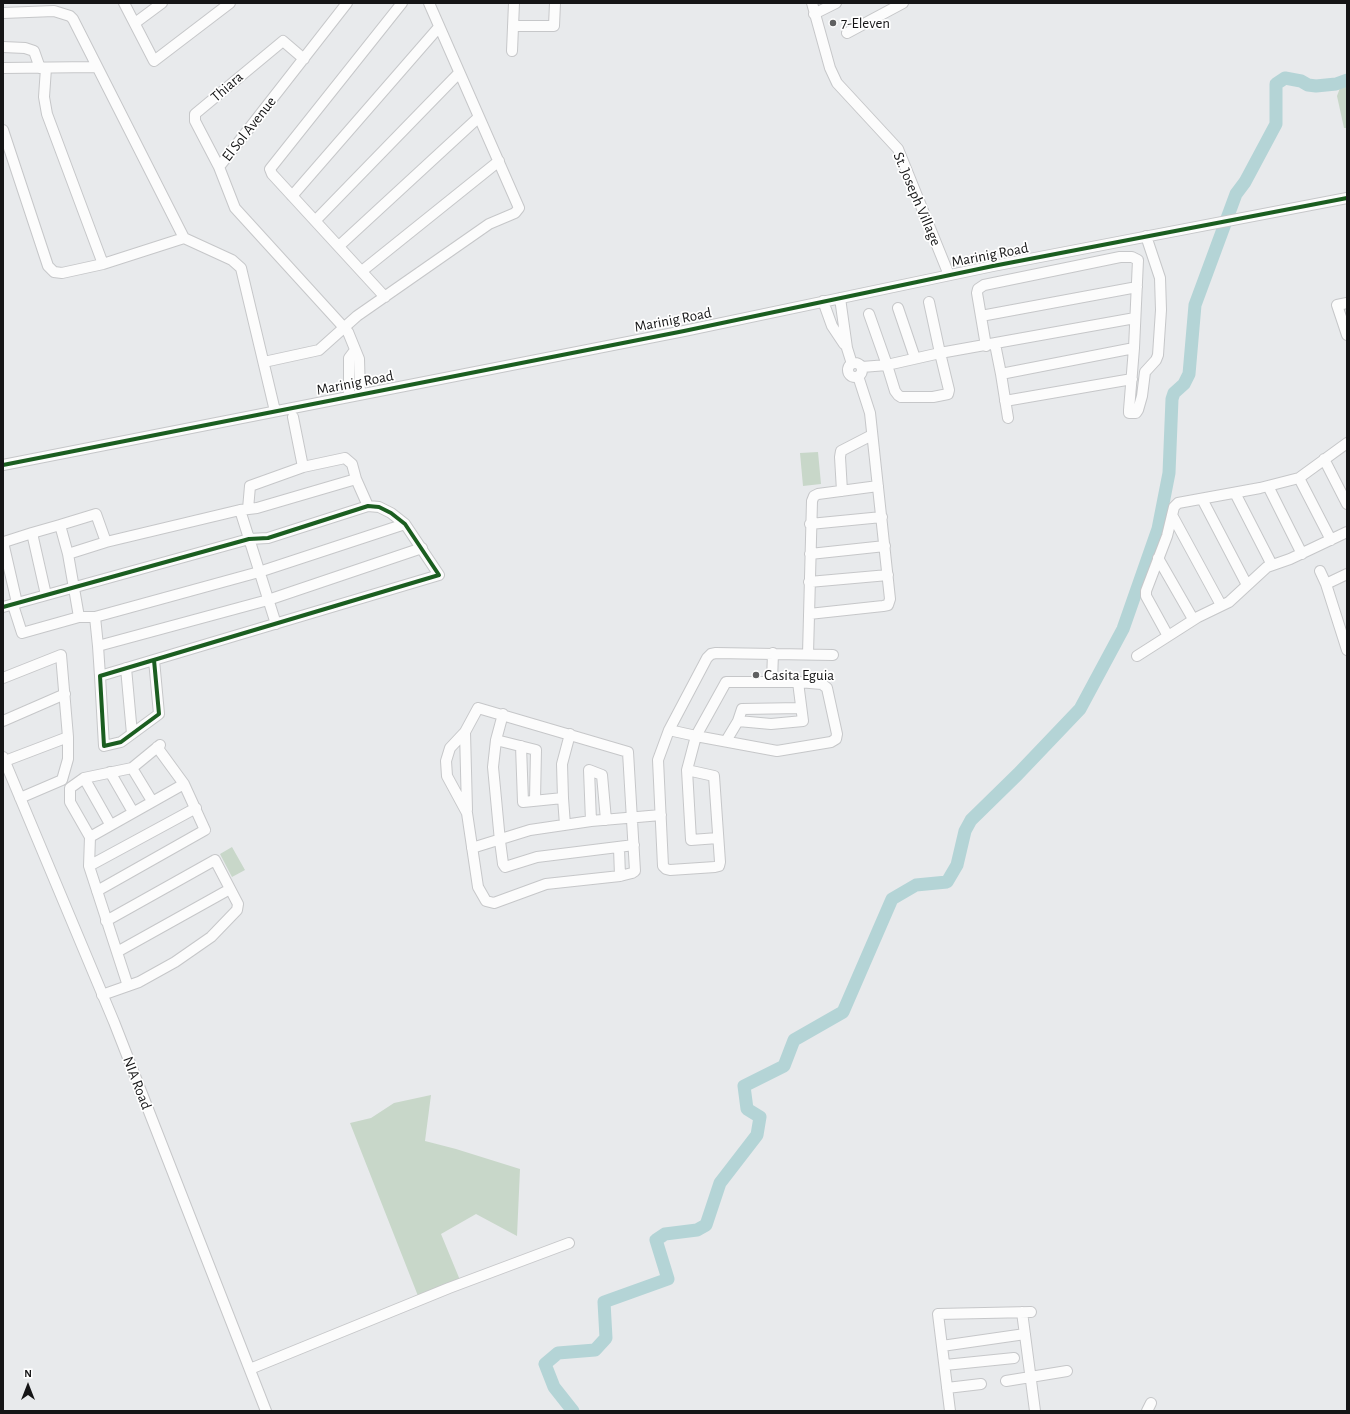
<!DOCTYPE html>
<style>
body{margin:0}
#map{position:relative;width:1350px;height:1414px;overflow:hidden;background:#e8eaec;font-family:"Alegreya Sans",sans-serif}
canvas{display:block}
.frame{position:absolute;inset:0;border:4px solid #151516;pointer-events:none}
.north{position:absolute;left:8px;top:1366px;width:40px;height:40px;-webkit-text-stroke:3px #fff;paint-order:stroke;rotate:0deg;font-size:11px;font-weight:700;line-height:16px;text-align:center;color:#151516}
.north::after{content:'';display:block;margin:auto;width:14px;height:18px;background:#151516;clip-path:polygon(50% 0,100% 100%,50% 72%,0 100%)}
</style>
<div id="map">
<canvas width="1350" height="1414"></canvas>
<div class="frame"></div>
<div class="north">N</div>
</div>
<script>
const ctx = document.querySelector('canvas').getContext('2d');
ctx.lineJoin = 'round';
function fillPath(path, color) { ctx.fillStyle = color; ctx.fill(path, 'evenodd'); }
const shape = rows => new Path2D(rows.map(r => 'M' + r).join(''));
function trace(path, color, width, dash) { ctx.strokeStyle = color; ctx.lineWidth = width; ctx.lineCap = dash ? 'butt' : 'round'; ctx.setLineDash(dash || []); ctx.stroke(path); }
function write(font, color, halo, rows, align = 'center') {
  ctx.font = font + ' "Alegreya Sans",sans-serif'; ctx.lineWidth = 3.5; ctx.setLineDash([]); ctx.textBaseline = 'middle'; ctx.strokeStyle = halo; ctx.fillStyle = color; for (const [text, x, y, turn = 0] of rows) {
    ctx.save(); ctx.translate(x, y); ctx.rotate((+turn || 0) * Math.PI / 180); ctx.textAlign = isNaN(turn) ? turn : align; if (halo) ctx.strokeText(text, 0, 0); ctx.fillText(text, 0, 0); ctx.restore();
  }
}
const green = shape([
 [1347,85,1347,128,1344,128,1337,96,1340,88],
 [818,452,821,484,803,486,800,453],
 [232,847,245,870,232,877,220,854],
 [431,1095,425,1141,456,1149,520,1169,517,1236,476,1214,441,1234,462,1285,420,1301,350,1123,371,1118,394,1103]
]);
const river = shape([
 [573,1411,554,1387,545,1364,558,1353,595,1350,606,1338,604,1302,668,1279,656,1240,665,1234,697,1230,706,1225,720,1183,757,1135,760,1117,747,1109,744,1086,784,1066,794,1040,843,1012,892,899,916,885,947,882,957,865,965,831,971,820,1018,774,1080,709,1123,629,1158,529,1169,473,1172,399,1174,393,1184,384,1189,374,1195,305,1236,194,1245,182,1276,124,1276,84,1285,78,1301,81,1308,85,1316,86,1336,84,1347,80]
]);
const minor = shape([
 [124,3,154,61,230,3],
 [347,3,219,167,235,208,348,332,359,359,360,394],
 [812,3,830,68,837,83,898,149,949,275],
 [3,13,54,11,70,16,73,19,184,238,232,260,241,268,275,411],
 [814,14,836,3],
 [135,23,162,3],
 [513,26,554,26,555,3],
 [847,33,903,3],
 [3,47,25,48,34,51,40,68],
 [512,51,514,3],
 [3,68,97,67],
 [46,68,44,97,47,114,103,264],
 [3,130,48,266,54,272,62,273,103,264,184,238],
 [219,167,195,121,195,114,283,41,304,59],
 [292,196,439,27],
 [315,221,459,73],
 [339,246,479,117],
 [362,271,499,161],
 [385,297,272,174,270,169,402,3],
 [840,298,847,348,852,364],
 [823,301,832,326,844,344],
 [929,302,940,353,1135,318],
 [1347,303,1337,305,1347,335],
 [898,308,915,358],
 [981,316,1137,287],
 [995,344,1001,374,1008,418],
 [986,346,977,293,978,289,984,285,1120,257,1132,257,1138,260,1134,348,1129,410,1129,413,1136,413,1138,410,1142,396,1145,372,1156,360,1158,355,1161,310,1160,278,1146,236],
 [264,362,319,350,357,316,489,224,515,213,519,208,429,3],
 '848 370a7 7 0 1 1 14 0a7 7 0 1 1-14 0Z',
 [862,367,887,365,940,353,949,390,948,394,933,397,901,397,898,395,895,391,887,365,869,314],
 [1001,374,1134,348],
 [349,396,349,358,355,350],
 [1005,401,1132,379],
 [293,417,303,467],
 [1324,459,1347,504],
 [3,465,684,331,993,266,1347,198],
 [1299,478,1331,540],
 [1268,486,1302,554],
 [842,491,840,457,841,451,872,435],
 [1235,493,1272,565],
 [1202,499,1247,585],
 [248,509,250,486,303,467,345,458,352,464,356,479],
 [240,510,257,508,356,479,368,506],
 [1172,515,1221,605],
 [810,524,882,517],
 [60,525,96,514,106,542,68,554],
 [32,533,60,525,68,554,79,617,95,617],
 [3,542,17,603],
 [4,542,32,533,46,595],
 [106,542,240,510,276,624],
 [810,554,885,546],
 [1158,558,1193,619],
 [1320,571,1326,584,1347,650],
 [809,582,888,575],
 [1326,584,1347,574],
 [13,605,22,633,79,617],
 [3,607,249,539,268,538,368,506,379,507,391,513,405,524,439,575,100,676,104,746,121,742,159,714,154,660],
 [809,614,883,606,888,605,890,599,870,413,858,376],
 [1168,636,1146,596,1146,591,1167,536,1174,507,1178,503,1260,488,1299,478,1347,443],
 [98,646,95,617,259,572,405,524],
 [808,654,812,501,814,496,818,494,878,486],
 [1137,656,1198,617,1229,602,1267,567,1290,559,1347,532],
 [126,668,132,734],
 [100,676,98,646,268,600,422,548],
 [3,678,61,655,68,737,68,759,62,780,20,798],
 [772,681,773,653],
 [478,708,628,752,635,871,632,873,620,876,546,884,494,903,486,901,478,887,467,813,447,776,446,761,450,748,465,732,478,708],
 [503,714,496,740,493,767,500,841,503,864,505,867,537,857,634,845],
 [3,721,65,694],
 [738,721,771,724,803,721,798,682],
 [669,730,696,736,777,751,831,742,836,739,837,734,827,688,822,684,798,682,726,682,696,736,687,770,691,840,718,838],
 [465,732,467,810],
 [496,740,536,750,535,800],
 [726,741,738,721,742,709,801,708],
 [521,746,523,802,563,798,565,825],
 [3,757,114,1022,266,1411],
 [5,761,68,737],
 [132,768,152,801],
 [687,770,714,776,720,862,719,866,715,867,670,870,666,869,663,866,658,760,669,730,707,658,711,654,716,653,833,655],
 [110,772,133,812],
 [84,778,110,824],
 [563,798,562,764,570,734],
 [591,821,589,770,602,775,606,820],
 [90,837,184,784],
 [472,848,530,830,591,821,661,815],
 [619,848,620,876],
 [89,866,196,808],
 [97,891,205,830,184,784,157,747],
 [117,952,230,889],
 [128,986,89,866,90,837,70,802,70,788,84,778,132,768,160,745],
 [102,995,139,982,175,962,211,937,237,910,238,904,215,860,106,921],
 [1022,1312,1035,1411],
 [942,1346,1025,1334],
 [945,1365,1014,1358],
 [250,1369,449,1288,569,1243],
 [1006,1381,1067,1371],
 [947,1388,981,1384],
 [950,1411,938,1314,1031,1312],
 [1147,1411,1151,1403]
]);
const cycleway = shape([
 [3,465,684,331,993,266,1347,198],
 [3,607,249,539,268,538,368,506,379,507,391,513,405,524,439,575,100,676,104,746,121,742,159,714,154,660]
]);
const markers = [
 [833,23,4,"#5f6061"],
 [756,675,4,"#5f6061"]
];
const poiNames = [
 ["7-Eleven",841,23],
 ["Casita Eguia",764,675]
];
const streetNames = [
 ["Thiara",227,87,-41],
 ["El Sol Avenue",249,129,-52],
 ["St. Joseph Village",917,199,67],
 ["Marinig Road",990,255,-11],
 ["Marinig Road",673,320,-11],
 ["Marinig Road",355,383,-11],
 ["NIA Road",137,1083,69]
];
fillPath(green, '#c8d7c9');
trace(river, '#b4d4d6', 13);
trace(minor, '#c6c7c9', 12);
trace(minor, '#fcfcfc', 10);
trace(cycleway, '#1b5e20', 4);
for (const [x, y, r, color] of markers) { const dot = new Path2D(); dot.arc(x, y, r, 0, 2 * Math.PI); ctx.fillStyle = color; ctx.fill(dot); trace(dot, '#fff', 1.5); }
write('15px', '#151516', '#fff', poiNames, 'left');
write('15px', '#151516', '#fff', streetNames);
</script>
